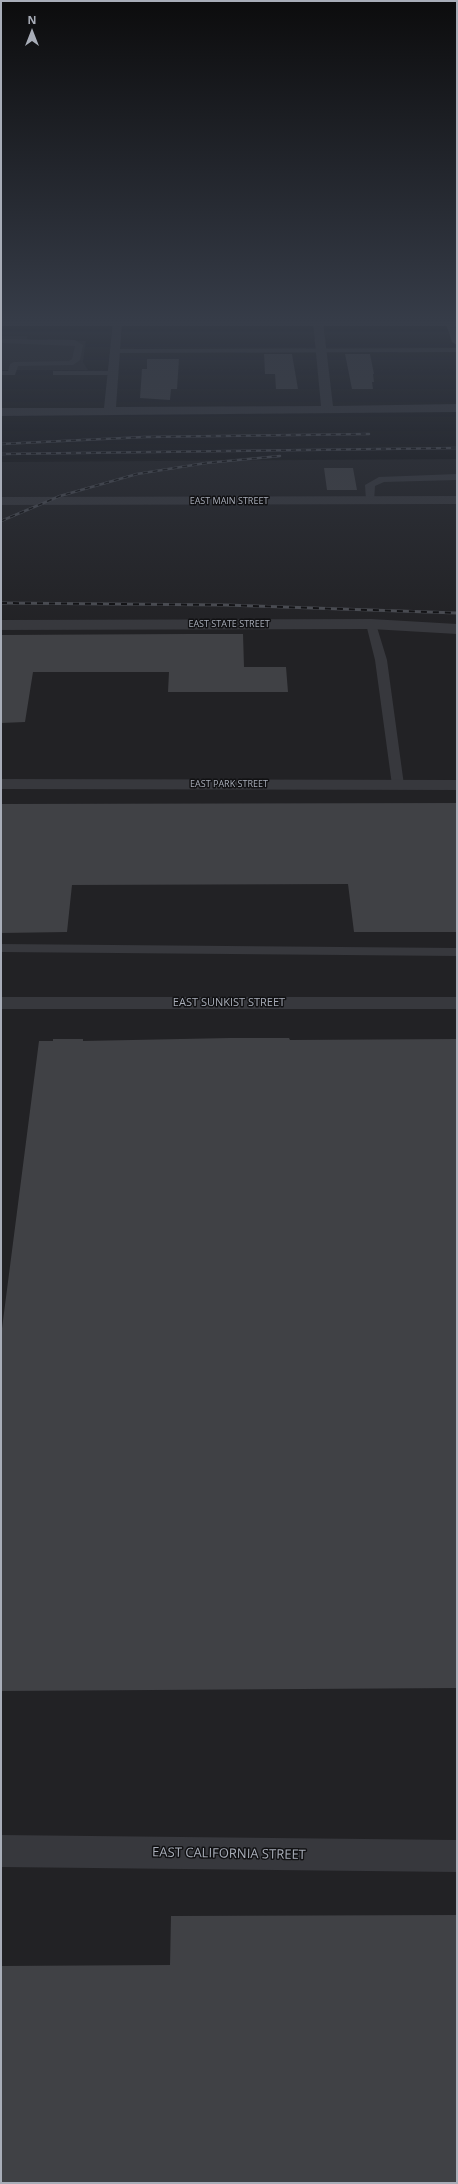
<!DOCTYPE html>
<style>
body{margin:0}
#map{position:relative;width:458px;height:2184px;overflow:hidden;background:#161618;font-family:"Open Sans",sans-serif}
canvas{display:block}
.frame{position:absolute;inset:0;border:2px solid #a8adb8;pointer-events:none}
.north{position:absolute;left:12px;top:12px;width:40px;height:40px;-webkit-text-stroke:3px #111113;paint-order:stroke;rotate:0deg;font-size:11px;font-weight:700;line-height:16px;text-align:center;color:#a8adb8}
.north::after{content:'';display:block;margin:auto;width:14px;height:18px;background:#a8adb8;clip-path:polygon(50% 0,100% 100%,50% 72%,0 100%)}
</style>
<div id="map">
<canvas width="458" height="2184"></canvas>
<div class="frame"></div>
<div class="north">N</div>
</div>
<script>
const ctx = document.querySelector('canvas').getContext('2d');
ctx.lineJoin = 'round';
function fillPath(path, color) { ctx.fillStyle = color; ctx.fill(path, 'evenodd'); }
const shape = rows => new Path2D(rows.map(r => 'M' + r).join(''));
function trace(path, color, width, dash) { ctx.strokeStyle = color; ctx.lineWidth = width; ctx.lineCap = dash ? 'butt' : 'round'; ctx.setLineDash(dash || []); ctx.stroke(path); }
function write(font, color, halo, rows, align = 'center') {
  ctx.font = font + ' "Open Sans",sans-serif'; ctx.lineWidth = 3; ctx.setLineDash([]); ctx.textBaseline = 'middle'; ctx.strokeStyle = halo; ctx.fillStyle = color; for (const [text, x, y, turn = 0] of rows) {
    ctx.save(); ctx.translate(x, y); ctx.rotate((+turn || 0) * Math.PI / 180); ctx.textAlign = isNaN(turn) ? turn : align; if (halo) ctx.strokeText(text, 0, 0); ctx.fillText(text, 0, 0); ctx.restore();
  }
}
const built = shape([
 [1,336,27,336,28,340,86,341,83,362,88,370,1,370],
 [457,459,457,2183,1,2183,1,462]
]);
const building = shape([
 [264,354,292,354,298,389,276,389,275,374,265,374],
 [345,354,370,354,374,374,373,374,374,382,372,382,373,389,352,389],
 [147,359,179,359,177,389,171,389,170,400,140,398,142,369,147,369],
 [324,468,353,468,357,490,327,490],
 [187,634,243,634,244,667,286,667,288,692,168,692,169,672,33,672,25,722,1,723,1,635],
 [457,803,457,932,354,932,348,884,72,885,67,932,1,933,1,804],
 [230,1038,289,1038,290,1040,457,1039,457,1688,1,1691,1,1336,39,1041,53,1041,53,1039,83,1039,83,1041],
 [457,1915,457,2183,1,2183,1,1966,170,1965,171,1916]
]);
const lane = shape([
 [1,339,75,340,83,345,80,360,73,365,18,366,15,375,1,375,1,371,8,371,10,364,14,362,69,361,72,359,75,346,1,343,1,339],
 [457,348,457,352,114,353,110,351,114,349,457,348],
 [53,371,112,371,116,373,112,375,53,375,53,371],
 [457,474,457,480,384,482,375,486,374,502,368,502,366,500,365,485,379,477,457,474],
 [371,621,376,624,387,660,404,785,398,789,392,785,375,660,366,624,371,621],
 [1,944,457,948,457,956,1,952,1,944]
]);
const street = shape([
 [113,321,121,321,122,323,116,407,321,406,313,322,323,321,333,406,457,404,457,412,1,416,1,408,104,408,113,321],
 [457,496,457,504,1,505,1,497,457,496],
 [371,619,457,624,457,634,371,629,1,630,1,620,371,619],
 [1,779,457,780,457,790,1,789,1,779],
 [1,997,457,997,457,1009,1,1009,1,997],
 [1,1835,457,1840,457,1872,1,1867,1,1835]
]);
const secondary = shape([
 [445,321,455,321,457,345,452,342,445,321]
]);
const primary = shape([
 [1,321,457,321,457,326,1,326,1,321]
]);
const railFar1 = shape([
 [1,444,144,437,369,434],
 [1,454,457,448],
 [1,521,60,496,137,474,206,463,280,456]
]);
const rail = shape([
 [1,603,226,605,457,613]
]);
const farStreetnames = [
 ["EAST MAIN STREET",229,501],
 ["EAST STATE STREET",229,624],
 ["EAST PARK STREET",229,784]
];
const streetNames = [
 ["EAST SUNKIST STREET",229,1003]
];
const nearStreetnames = [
 ["EAST CALIFORNIA STREET",229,1854,1]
];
fillPath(built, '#222225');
fillPath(building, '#404145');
fillPath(lane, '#37383d');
fillPath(street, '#37383d');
fillPath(secondary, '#45474d');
fillPath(primary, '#53555c');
trace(railFar1, '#4a4c52', 2.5);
trace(rail, '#4a4c52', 3);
trace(railFar1, '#111113', 1.5, [5]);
trace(rail, '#111113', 2, [6]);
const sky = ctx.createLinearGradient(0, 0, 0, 627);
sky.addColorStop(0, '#0c0c0d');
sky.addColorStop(0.51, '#363c48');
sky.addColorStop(1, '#363c4800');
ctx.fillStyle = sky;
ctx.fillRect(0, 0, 458, 627);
write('9px', '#a8adb8', '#111113', farStreetnames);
write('11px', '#a8adb8', '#111113', streetNames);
write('13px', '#a8adb8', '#111113', nearStreetnames);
</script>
